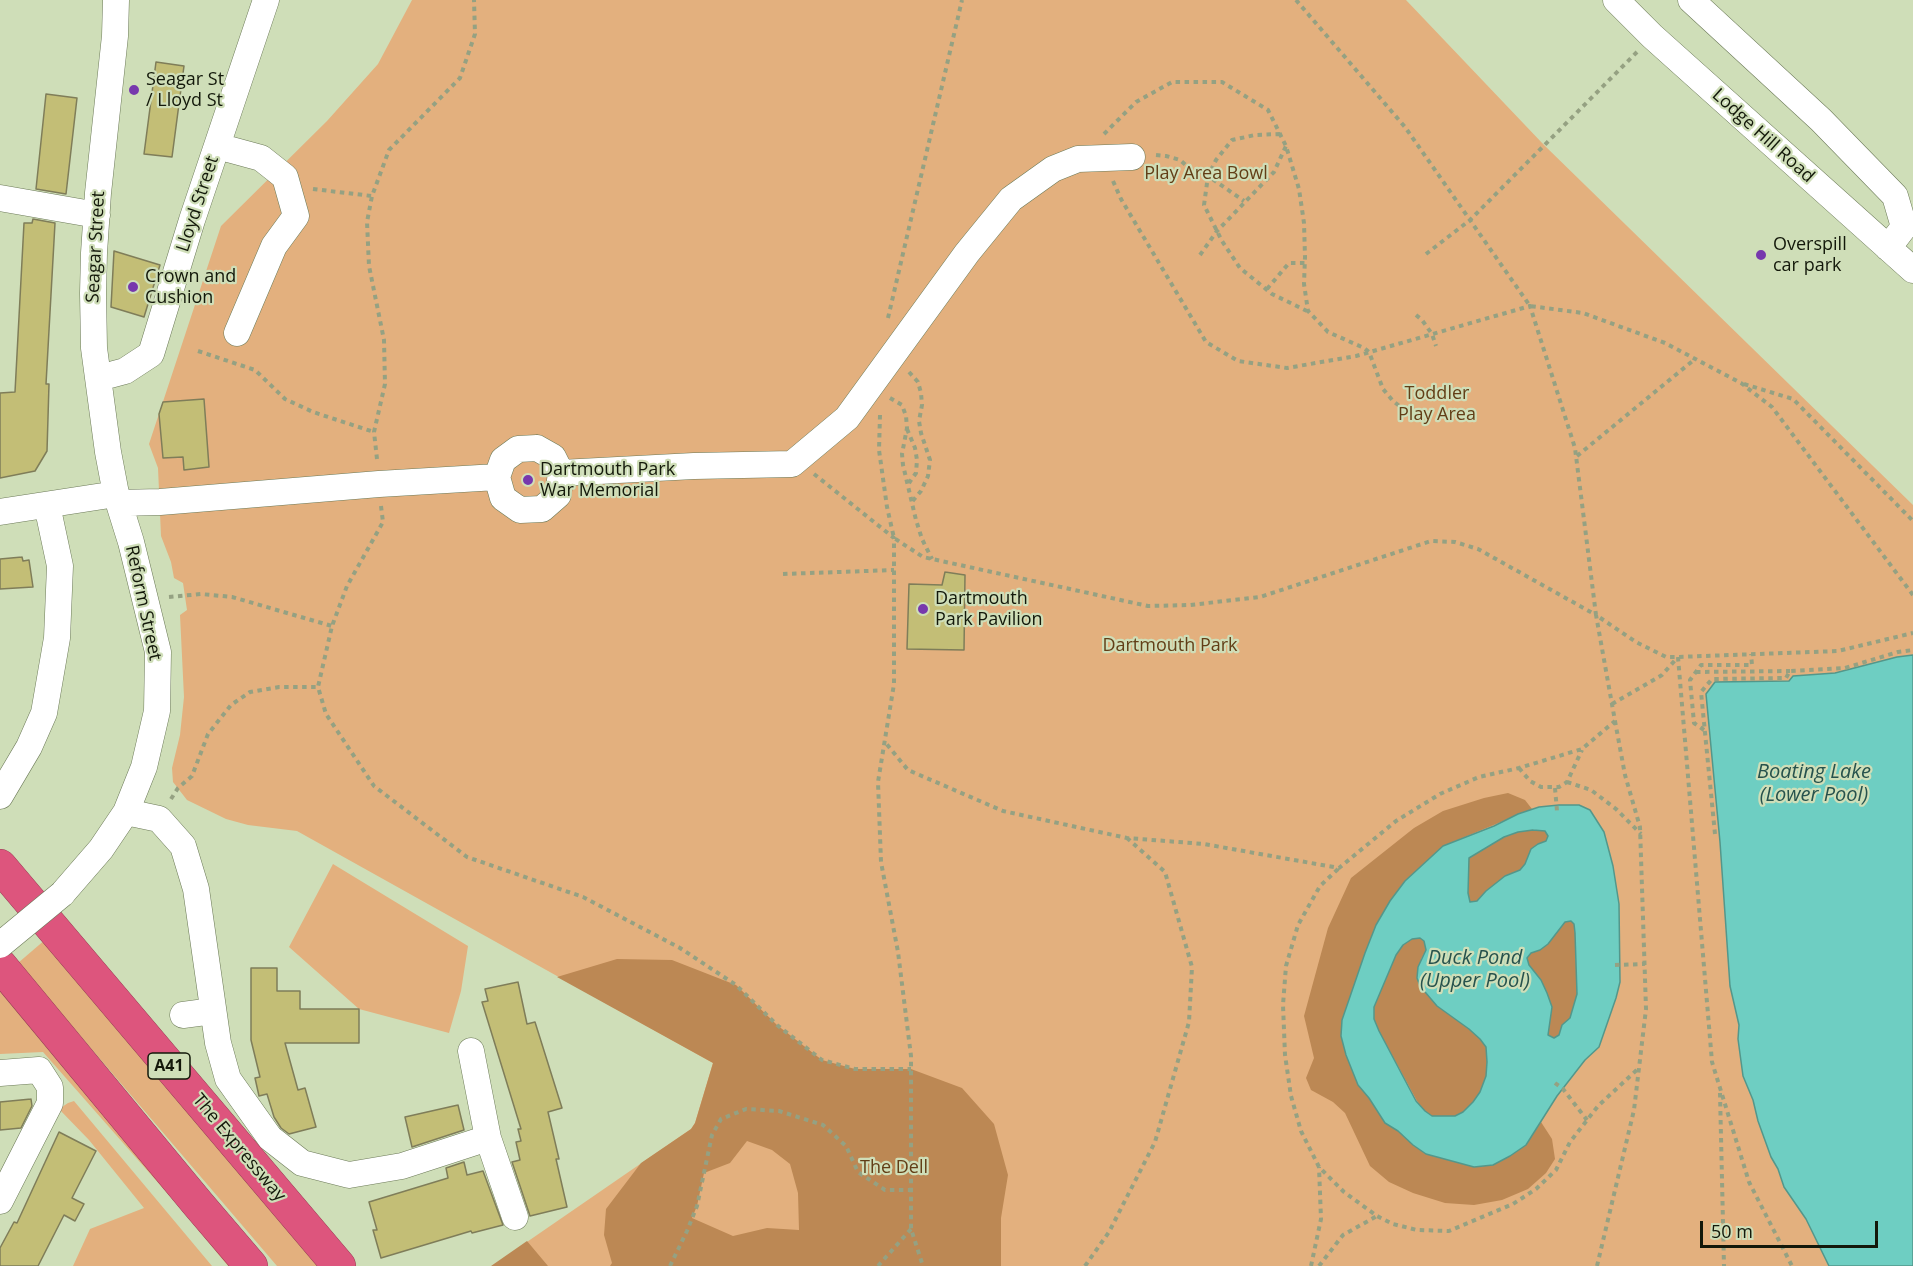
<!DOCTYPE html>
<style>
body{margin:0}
#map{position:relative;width:1913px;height:1266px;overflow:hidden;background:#cfdeb8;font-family:"Open Sans",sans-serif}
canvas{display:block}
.scale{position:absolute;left:1700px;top:1221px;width:178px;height:27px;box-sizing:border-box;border:3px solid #13180a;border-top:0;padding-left:8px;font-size:18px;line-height:21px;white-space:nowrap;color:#13180a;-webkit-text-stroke:4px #cfdeb8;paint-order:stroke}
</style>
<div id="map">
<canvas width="1913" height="1266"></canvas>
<div class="scale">50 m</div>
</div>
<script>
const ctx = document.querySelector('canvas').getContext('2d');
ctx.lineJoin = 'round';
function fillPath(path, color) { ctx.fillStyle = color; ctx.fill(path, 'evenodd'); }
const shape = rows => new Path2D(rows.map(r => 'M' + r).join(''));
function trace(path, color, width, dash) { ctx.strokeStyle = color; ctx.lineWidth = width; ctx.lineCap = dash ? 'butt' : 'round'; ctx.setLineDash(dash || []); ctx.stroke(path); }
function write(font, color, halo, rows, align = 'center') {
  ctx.font = font + ' "Open Sans",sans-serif'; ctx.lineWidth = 4.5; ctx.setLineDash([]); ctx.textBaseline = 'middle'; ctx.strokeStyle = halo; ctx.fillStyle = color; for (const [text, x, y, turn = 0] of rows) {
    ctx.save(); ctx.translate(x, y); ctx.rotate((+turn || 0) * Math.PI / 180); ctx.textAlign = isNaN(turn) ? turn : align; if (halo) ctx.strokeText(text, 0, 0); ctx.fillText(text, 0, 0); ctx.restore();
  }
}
const green = shape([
 [412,0,1406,0,1544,145,1913,505,1913,1266,492,1266,691,1129,695,1123,713,1063,297,831,248,825,226,819,187,800,173,782,172,768,180,735,184,697,180,615,187,610,183,583,174,578,171,562,161,536,158,468,149,444,221,226,327,121,378,64],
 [333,864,468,946,461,991,449,1033,359,1009,289,947],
 [46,939,323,1266,277,1266,18,963],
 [0,983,240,1266,228,1266,175,1202,43,1052,0,1054],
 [74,1101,212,1266,73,1266,90,1229,144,1208,89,1140,59,1109,68,1103]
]);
const forest = shape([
 [1508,793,1525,800,1532,809,1443,846,1405,881,1390,901,1376,926,1342,1020,1341,1036,1358,1085,1369,1098,1385,1123,1398,1131,1413,1145,1426,1154,1474,1167,1493,1165,1526,1145,1541,1122,1552,1139,1555,1159,1546,1173,1528,1189,1502,1200,1474,1205,1445,1203,1413,1193,1389,1182,1370,1166,1345,1113,1333,1102,1311,1090,1306,1078,1314,1058,1304,1016,1328,928,1351,878,1414,828,1443,811,1484,798],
 [1533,830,1545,830,1548,836,1546,841,1538,844,1531,849,1525,865,1520,870,1505,876,1486,891,1477,901,1470,903,1468,893,1468,858,1504,837,1518,832],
 [1571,921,1574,924,1575,933,1577,994,1570,1019,1562,1025,1559,1035,1554,1038,1548,1035,1550,1020,1541,980,1529,965,1527,958,1531,953,1540,950,1548,944,1565,922],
 [1420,938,1424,941,1426,950,1421,959,1437,1006,1469,1029,1480,1039,1486,1047,1487,1062,1486,1076,1480,1092,1474,1102,1463,1112,1455,1116,1432,1116,1425,1112,1417,1101,1379,1031,1374,1019,1374,1007,1396,955,1403,945,1412,939],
 [617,959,672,960,736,985,777,1025,822,1060,855,1069,911,1069,962,1088,994,1124,1008,1175,1001,1218,1001,1266,610,1266,612,1263,604,1235,606,1209,641,1163,691,1129,695,1123,713,1063,557,977],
 [747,1141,772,1150,790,1164,798,1193,799,1230,767,1228,733,1236,692,1218,697,1206,704,1173,730,1163],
 [527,1241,548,1266,491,1266]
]);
const water = shape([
 [1913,655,1913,1266,1829,1266,1806,1219,1784,1187,1778,1169,1771,1157,1758,1121,1753,1100,1743,1076,1738,1039,1739,1025,1730,986,1720,842,1706,694,1715,682,1789,681,1793,676,1835,673,1897,657,1913,655],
 [1559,805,1579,805,1590,810,1604,832,1613,866,1619,904,1620,982,1616,998,1599,1047,1585,1060,1557,1096,1526,1145,1510,1156,1493,1165,1474,1167,1426,1154,1413,1145,1398,1131,1385,1123,1369,1098,1358,1085,1346,1055,1341,1036,1342,1020,1365,953,1376,925,1390,901,1405,881,1443,846,1494,826,1518,814,1539,807,1559,805],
 [1533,830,1545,831,1548,836,1546,841,1538,844,1531,849,1525,864,1520,870,1505,876,1486,891,1477,901,1470,902,1468,893,1469,858,1504,837,1518,832,1533,830],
 [1571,921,1574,924,1575,933,1577,994,1570,1018,1562,1025,1559,1035,1554,1038,1548,1035,1552,1007,1547,993,1541,980,1529,965,1527,958,1531,953,1540,950,1548,944,1565,922,1571,921],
 [1420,938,1424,941,1426,950,1418,967,1417,978,1420,986,1437,1006,1469,1029,1480,1039,1486,1047,1487,1062,1486,1076,1480,1092,1473,1102,1463,1112,1455,1116,1432,1116,1425,1111,1416,1101,1379,1031,1374,1019,1374,1007,1396,955,1403,945,1412,939,1420,938]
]);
const building = shape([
 [156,62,184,66,172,157,144,154,156,62],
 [46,94,77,98,66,194,36,189,46,94],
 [33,219,55,223,46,384,49,384,47,451,35,471,0,478,0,393,15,392,24,223,32,223,33,219],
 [114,251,160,265,144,317,111,307,114,251],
 [204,399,209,467,184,470,183,457,163,458,159,414,163,402,204,399],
 [22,557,23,561,29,560,33,587,0,589,0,559,22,557],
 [945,572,965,575,964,650,907,649,909,584,942,585,945,572],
 [251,968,277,968,277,991,300,991,300,1009,359,1009,359,1043,285,1043,298,1090,305,1088,316,1127,289,1134,281,1128,274,1117,267,1094,259,1096,255,1078,260,1077,251,1040,251,968],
 [518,982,527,1024,535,1022,562,1108,548,1112,559,1159,556,1159,567,1207,530,1216,512,1162,520,1160,516,1142,521,1141,518,1129,521,1129,482,1002,488,1001,485,989,518,982],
 [31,1099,32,1106,21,1128,0,1130,0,1102,31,1099],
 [458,1105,464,1130,412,1147,405,1117,458,1105],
 [59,1132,96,1151,72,1198,84,1204,75,1221,64,1215,38,1266,0,1266,0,1248,14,1222,17,1223,59,1132],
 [464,1162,467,1175,483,1171,503,1225,472,1233,471,1231,381,1258,373,1230,377,1230,369,1202,448,1178,446,1168,464,1162]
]);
const path = shape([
 [1296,0,1405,127,1530,306,1583,313,1665,343,1741,383,1772,407,1913,595],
 [1104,134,1136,102,1172,82,1222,82,1268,110,1286,146,1299,189,1304,223,1305,257,1304,284,1308,311,1328,332,1364,348,1369,352,1383,389,1393,401,1402,408,1414,409],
 [1280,134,1255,135,1232,140,1216,160,1208,176,1204,205,1222,241,1240,268,1272,294,1307,311],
 [1156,155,1166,156,1180,160,1190,169,1208,176,1244,201],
 [1113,181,1121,199,1206,342,1238,361,1287,368,1356,356,1530,306,1575,448,1596,615,1636,642,1666,657,1678,657,1838,651,1913,633],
 [313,189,372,196],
 [1426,254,1470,220,1637,52],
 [1200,255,1217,231,1274,172,1286,146],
 [1267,289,1289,263,1305,263],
 [1416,315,1422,320,1432,334,1436,346],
 [888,318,962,0],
 [198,351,255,370,285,399,313,412,374,432],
 [909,372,918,382,921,393,922,405,919,421,921,433,930,460,928,476,921,491,911,503],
 [1744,384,1793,399,1913,521],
 [890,398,902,405,906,416,907,428,902,454,903,465,916,520,922,539,932,559],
 [880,415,879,450,887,507,894,538,923,557,1148,606,1190,605,1260,597,1431,541,1455,542,1478,549,1596,615,1615,721,1582,749,1519,768,1479,777,1440,794,1396,821,1339,868,1204,844,1127,838,1003,811,908,770,884,741],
 [907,429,915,448,917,460,916,473,909,483],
 [1577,456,1695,359],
 [377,459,374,432,385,384,384,340,369,266,367,222,372,196,389,150,460,78,475,34,474,0],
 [814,474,894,538,894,684,878,782,881,862,898,952,911,1056,911,1229,923,1266],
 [381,506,383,522,347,586,332,626,318,687,326,714,374,786,467,857,583,897,680,948,736,985,777,1025,822,1060,855,1069,911,1069],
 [783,574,894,570],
 [169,597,201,594,232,597,332,626],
 [1678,657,1712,1062,1749,1182,1792,1266],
 [1696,672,1790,671],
 [1612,704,1662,675,1677,658],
 [1704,730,1694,723,1690,680,1701,665,1752,665,1751,654],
 [1519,768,1530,781,1541,787,1559,787,1567,782,1582,750],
 [1567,782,1591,790,1616,809,1641,834],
 [1555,788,1557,811],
 [171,799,178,788,192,776,208,734,231,705,250,692,279,687,318,687],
 [1715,834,1701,692,1712,679,1786,678,1790,671,1845,668,1898,652,1913,650],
 [1338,869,1320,886,1298,925,1286,966,1283,1005,1285,1055,1291,1096,1301,1131,1319,1167,1344,1192,1377,1216,1393,1224,1417,1230,1449,1231,1513,1204,1536,1189,1556,1170,1570,1142,1598,1106,1640,1067],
 [1615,965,1645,964],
 [1555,1083,1563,1089,1587,1120],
 [1720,1093,1724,1266],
 [670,1266,687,1231,697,1206,712,1135,721,1119,746,1109,779,1111,823,1125,846,1146,858,1172,885,1190,910,1190],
 [878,1266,911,1229],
 [1085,1266,1109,1232,1155,1142,1189,1022,1192,967,1165,872,1127,838],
 [1311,1266,1321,1219,1319,1167],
 [1319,1266,1343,1235,1377,1216],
 [1597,1266,1634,1110,1646,1009,1640,827,1625,775,1615,721]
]);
const minor = shape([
 [1616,0,1652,36,1913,270],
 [1691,0,1821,120,1895,196,1904,227,1888,248],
 [217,146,261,158,285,177,296,216,274,246,237,333],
 [0,198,97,215],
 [99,378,125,371,151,354,192,220,266,0],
 [537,448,553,457,561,473,558,495,542,509,520,510,503,498,497,477,503,460,518,449,537,448],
 [561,473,694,466,792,464,847,418,967,253,1011,199,1053,169,1078,159,1132,157],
 [119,503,160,502,379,484,497,477],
 [0,512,116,494],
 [0,796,29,747,44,713,57,638,60,566,47,505],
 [126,812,159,819,183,846,196,889,218,1043,228,1079,270,1138,302,1163,349,1175,402,1166,488,1138],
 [62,894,101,849,126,812,144,767,157,711,158,652,131,542,116,494,108,452,94,348,93,293,94,253,98,193,115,36,116,0],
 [183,1015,213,1011],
 [471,1051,488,1138,515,1217],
 [0,1073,39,1070,50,1087,50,1103,0,1201]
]);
const highway = shape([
 [0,866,339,1266],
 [0,965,198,1204,251,1266]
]);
const minorBridge = shape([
 [0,945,62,894]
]);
const markers = [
 [134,90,6,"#7738ad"],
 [1761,255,6,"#7738ad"],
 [133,287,6,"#7738ad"],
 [528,480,6,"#7738ad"],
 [923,609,6,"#7738ad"]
];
const shields = [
 [169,1066,42]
];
const shieldNames = [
 ["A41",169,1066]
];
const poiNames = [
 ["Seagar St",146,80],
 ["/ Lloyd St",146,101],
 ["Overspill",1773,245],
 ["car park",1773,266],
 ["Crown and",145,277],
 ["Cushion",145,298],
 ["Dartmouth Park",540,470],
 ["War Memorial",540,491],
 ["Dartmouth",935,599],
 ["Park Pavilion",935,620]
];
const streetNames = [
 ["Lodge Hill Road",1763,136,42],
 ["Lloyd Street",198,204,-72],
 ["Seagar Street",96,247,-87],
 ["Reform Street",143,603,78],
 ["The Expressway",239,1148,50]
];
const parkNames = [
 ["Play Area Bowl",1206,174],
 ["Toddler",1437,394],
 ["Play Area",1437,415],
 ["Dartmouth Park",1170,646],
 ["The Dell",894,1168]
];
const waterNames = [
 ["Boating Lake",1814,772],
 ["(Lower Pool)",1814,795],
 ["Duck Pond",1475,958],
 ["(Upper Pool)",1475,981]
];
fillPath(green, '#e3b07e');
fillPath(forest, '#bc8854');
fillPath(water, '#6ecec2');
trace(water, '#53978b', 1.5);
fillPath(building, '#c3be76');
trace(building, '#7f7d59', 1.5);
trace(minor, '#6c7a58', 27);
trace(highway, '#964055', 34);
trace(path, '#95a182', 4, [4.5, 4.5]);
trace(minor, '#fff', 26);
trace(highway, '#dd557d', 33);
trace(minorBridge, '#6c7a58', 27, []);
trace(minorBridge, '#fff', 26);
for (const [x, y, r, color] of markers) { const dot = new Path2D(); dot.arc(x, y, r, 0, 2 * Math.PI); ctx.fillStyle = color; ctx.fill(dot); trace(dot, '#cfdeb8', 2); }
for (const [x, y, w] of shields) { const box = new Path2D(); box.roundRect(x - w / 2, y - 13, w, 26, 4.5); ctx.fillStyle = '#cfdeb8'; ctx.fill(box); trace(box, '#13180a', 1.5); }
write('bold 16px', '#13180a', null, shieldNames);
write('18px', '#13180a', '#cfdeb8', poiNames, 'left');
write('18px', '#13180a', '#cfdeb8', streetNames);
write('18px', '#623e16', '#cfdeb8', parkNames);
write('italic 20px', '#26524d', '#cfdeb8', waterNames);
</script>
